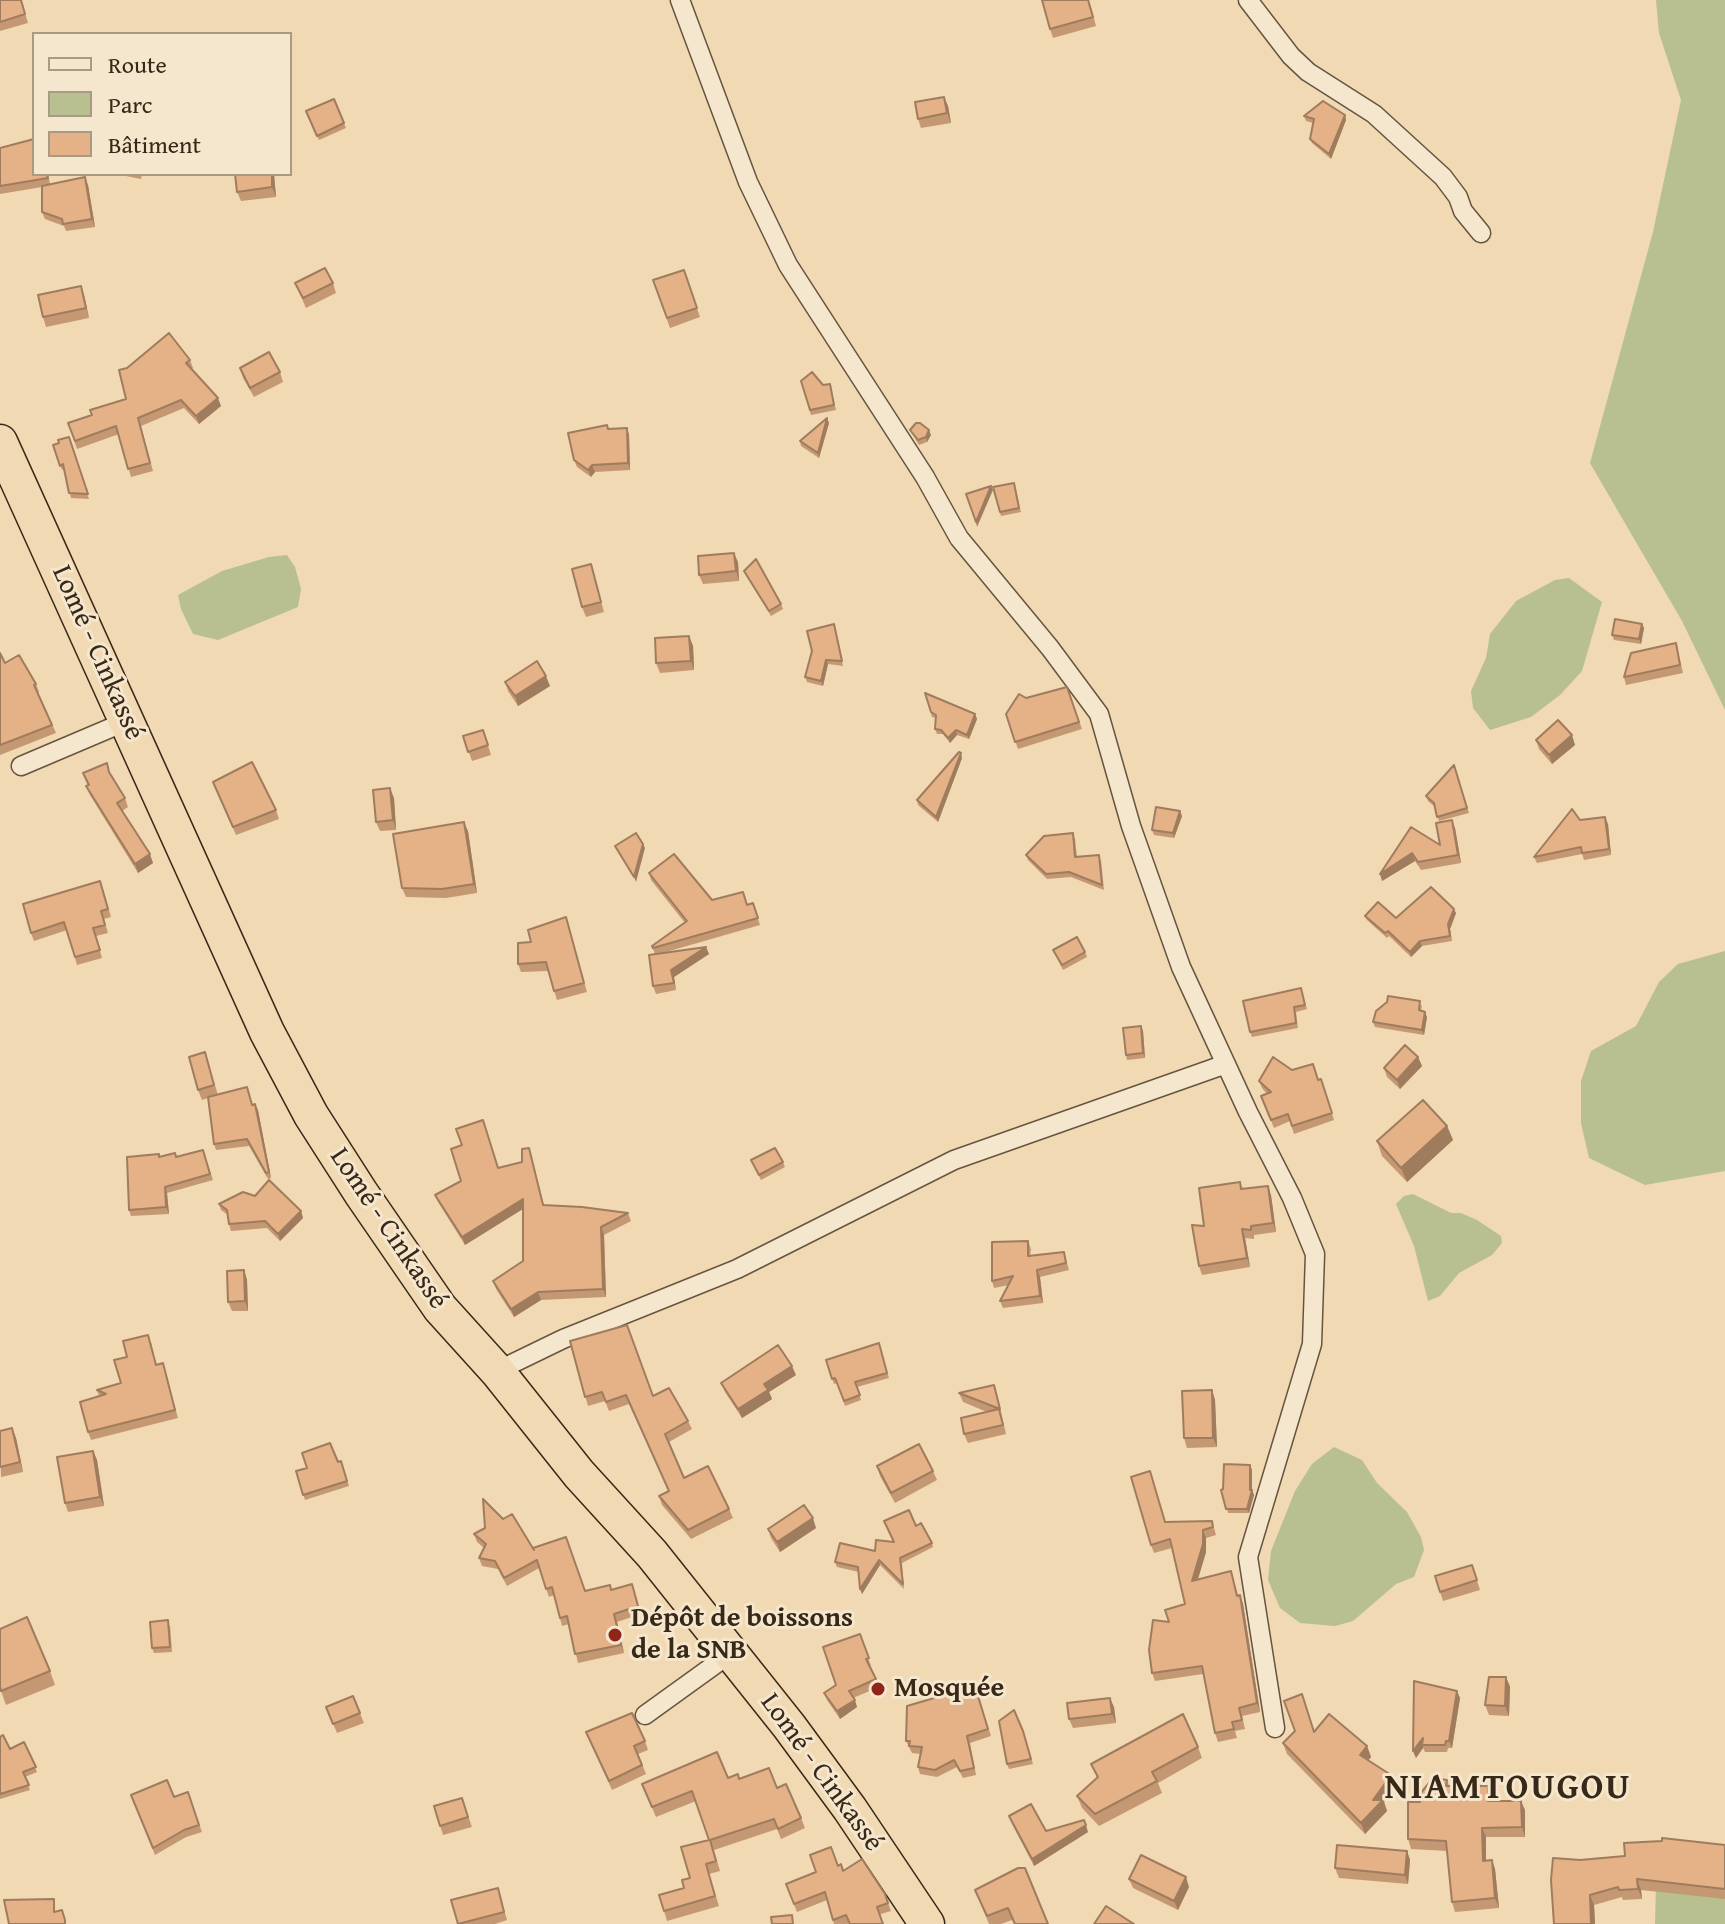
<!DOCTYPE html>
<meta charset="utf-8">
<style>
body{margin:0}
#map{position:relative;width:1725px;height:1924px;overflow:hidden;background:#f0d9b3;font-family:"Gentium Book Plus",serif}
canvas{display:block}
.legend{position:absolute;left:32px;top:32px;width:260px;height:144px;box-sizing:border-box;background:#f5e6ce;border:2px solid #a99a85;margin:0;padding:10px 14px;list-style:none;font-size:24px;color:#382818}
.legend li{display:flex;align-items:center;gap:16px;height:40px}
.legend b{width:40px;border:2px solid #a99a85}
</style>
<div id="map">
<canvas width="1725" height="1924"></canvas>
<ul class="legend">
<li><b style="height:10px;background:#f5e6ce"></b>Route</li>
<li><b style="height:22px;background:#b7c08e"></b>Parc</li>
<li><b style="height:22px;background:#e5b187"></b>Bâtiment</li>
</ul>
</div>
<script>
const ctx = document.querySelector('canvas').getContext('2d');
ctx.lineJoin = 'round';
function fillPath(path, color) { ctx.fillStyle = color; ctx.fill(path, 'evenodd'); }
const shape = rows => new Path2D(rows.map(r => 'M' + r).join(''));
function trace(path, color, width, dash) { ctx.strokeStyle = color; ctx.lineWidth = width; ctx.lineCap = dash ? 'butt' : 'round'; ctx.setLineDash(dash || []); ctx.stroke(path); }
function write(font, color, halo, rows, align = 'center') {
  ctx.font = font + ' "Gentium Book Plus",serif'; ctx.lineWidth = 6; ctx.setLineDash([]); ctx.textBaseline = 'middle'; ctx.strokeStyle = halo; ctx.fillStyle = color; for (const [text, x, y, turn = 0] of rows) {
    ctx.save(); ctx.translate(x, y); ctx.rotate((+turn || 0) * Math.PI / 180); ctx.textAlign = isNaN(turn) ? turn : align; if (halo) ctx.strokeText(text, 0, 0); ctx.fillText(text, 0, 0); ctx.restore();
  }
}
const green = shape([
 [1656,0,1725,0,1725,710,1682,621,1590,463,1653,232,1681,100,1659,33],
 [287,555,295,567,301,589,298,607,218,640,193,634,181,609,178,595,222,571,269,557],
 [1569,578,1602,602,1582,671,1560,695,1531,717,1490,730,1473,708,1471,691,1486,658,1490,634,1516,601,1555,580],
 [1725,951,1725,1171,1645,1185,1589,1158,1581,1123,1581,1081,1591,1051,1636,1026,1659,982,1678,964],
 [1413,1194,1451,1213,1461,1213,1477,1220,1501,1236,1502,1243,1492,1255,1459,1273,1440,1296,1428,1301,1414,1246,1396,1204,1404,1196],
 [1334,1447,1362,1460,1377,1483,1407,1512,1421,1537,1424,1550,1414,1577,1396,1584,1353,1621,1335,1626,1300,1623,1280,1608,1268,1580,1271,1551,1295,1491,1312,1464],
 [1657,1847,1725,1854,1725,1924,1655,1924]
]);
const street = shape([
 [680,0,748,182,788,265,925,477,959,538,1050,648,1099,714,1131,826,1181,967,1248,1112,1292,1198,1315,1254,1312,1344,1248,1557,1275,1728],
 [1248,0,1291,56,1308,72,1374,114,1443,177,1458,197,1463,211,1481,233],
 [21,766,127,721],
 [497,1371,563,1339,737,1269,954,1160,1226,1064],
 [645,1715,731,1653]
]);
const highway = shape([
 [0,442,267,1032,311,1115,361,1193,440,1308,497,1371,579,1474,652,1554,789,1726,850,1809,927,1924]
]);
const wall = shape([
 [0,0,21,0,28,23,0,31],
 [1089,0,1096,26,1053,38,1050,29],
 [944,97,948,106,951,123,921,128,918,119],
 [334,99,346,128,319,140,306,111],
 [1345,115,1346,120,1331,159,1312,143,1310,139,1313,123,1306,121,1304,116],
 [0,148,48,174,50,184,88,185,95,227,66,231,64,226,45,219,42,212,42,187,0,194],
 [116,174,142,174,141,179],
 [274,174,276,197,241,201,237,192],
 [684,270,700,317,670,328,653,280],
 [295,283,333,283,336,293,306,308],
 [84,295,89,318,46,327,43,317],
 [190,360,193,368,192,369,221,406,199,424,184,408,141,426,153,471,131,477,119,434,77,449,68,423,92,415,126,399],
 [240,368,280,372,283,382,254,397,243,378],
 [801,381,823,385,831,389,836,410,811,415],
 [829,423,819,458,801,446,800,441],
 [627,428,629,435,630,470,595,472,591,477,577,467,574,460,608,429],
 [910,430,931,435,927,442,919,445],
 [69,437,89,499,71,498,64,469,62,470,53,445],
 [1014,483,1021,512,1001,516,993,487],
 [738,562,739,581,703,584,699,575],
 [591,564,604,612,586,617,582,607],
 [744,571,781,604,783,609,771,616],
 [834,624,843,666,828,664,823,686,807,682,805,677],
 [1642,624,1644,628,1641,644,1614,640,1612,635],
 [689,636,693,646,694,670,660,673,656,663],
 [1676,643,1683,673,1626,685,1624,677],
 [0,653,5,663,36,684,39,692,38,693,56,733,0,755],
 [505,682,550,686,518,706,508,691],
 [1067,687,1082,729,1018,749,1006,714,1026,698],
 [925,693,975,714,977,719,969,739,957,735,950,743,943,734,937,734,935,729,936,718,932,717],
 [483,730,491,755,472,761,463,736],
 [1536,740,1575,745,1552,764,1539,749],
 [962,758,938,822,918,805,917,800],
 [1454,765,1469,813,1439,821,1435,807,1428,801,1426,796],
 [83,773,111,775,125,798,128,807,122,811,153,863,138,873,90,795,86,786,88,786],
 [213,782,276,810,279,819,236,835],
 [394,798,396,830,380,831,376,822],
 [1182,816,1174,838,1154,835,1152,830],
 [1580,820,1608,824,1611,855,1584,860,1582,854,1537,863,1534,857],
 [1411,827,1440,845,1455,828,1461,863,1421,870,1415,861,1382,881],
 [468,831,477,893,446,898,406,897,402,888],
 [1075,838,1077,857,1101,860,1104,890,1071,877,1047,879,1028,860,1026,855],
 [649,873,712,900,747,904,753,903,760,925,666,952,706,947,709,954,674,977,676,990,656,994,653,986,655,954,652,946,685,923,651,880],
 [103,889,111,917,104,919,108,933,96,936,102,958,77,965,67,930,34,941,31,933],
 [1456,913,1450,929,1452,941,1422,946,1411,957,1389,936,1387,938,1367,920,1365,916,1396,918],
 [566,917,587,992,557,1000,548,971,521,972,518,964,531,942],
 [1053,950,1085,952,1087,957,1063,970],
 [1301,989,1307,1009,1296,1012,1298,1028,1252,1037,1250,1032],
 [1422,1005,1421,1011,1427,1017,1424,1035,1375,1027,1373,1022],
 [1143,1031,1145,1058,1127,1060,1126,1055],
 [1418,1057,1422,1066,1400,1089,1387,1077,1384,1068],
 [208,1062,218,1095,247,1087,252,1105,255,1104,258,1110,271,1178,268,1179,249,1146,216,1150,214,1144,208,1098,202,1100,198,1090],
 [1292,1070,1318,1080,1321,1079,1334,1120,1294,1134,1290,1121,1274,1128,1261,1096,1267,1094,1262,1088,1259,1081],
 [1447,1126,1453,1140,1407,1182,1382,1156,1377,1141],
 [529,1148,544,1205,628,1213,631,1221,604,1235,606,1297,541,1300,514,1317,496,1289,493,1281,523,1261,523,1209,465,1245,438,1202,435,1195,498,1168,522,1162],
 [203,1150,213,1180,167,1193,169,1214,131,1216,129,1210,160,1157,176,1157],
 [751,1160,783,1162,785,1167,761,1180],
 [1240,1182,1243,1189,1271,1195,1276,1232,1254,1235,1254,1239,1245,1238,1250,1267,1202,1275,1199,1266,1204,1226],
 [219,1204,301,1211,303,1218,280,1241,267,1228,231,1231,229,1224,228,1215,221,1210],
 [1028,1241,1031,1249,1030,1256,1064,1252,1069,1270,1040,1277,1043,1303,1003,1308,1000,1301,1009,1285,994,1288,992,1281],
 [244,1270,247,1280,248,1311,232,1311,228,1302],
 [570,1341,688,1421,692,1429,669,1442,684,1478,729,1509,733,1518,691,1539,662,1505,659,1496,669,1491,629,1404,609,1411,605,1401,588,1406],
 [151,1342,156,1364,165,1371,178,1418,91,1440,88,1432,99,1396,97,1390,121,1383,127,1357],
 [879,1343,889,1378,857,1387,861,1400,845,1406,837,1383,834,1384,826,1360],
 [796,1375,769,1392,772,1399,742,1418,725,1392,721,1383],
 [994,1385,997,1395,1006,1434,968,1443,964,1434,987,1412,963,1402,959,1393],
 [1212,1390,1215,1400,1217,1447,1187,1448,1184,1438],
 [12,1428,16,1438,23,1472,1,1477,0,1431],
 [93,1451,97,1460,104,1506,68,1512,65,1503],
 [341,1461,349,1486,305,1500,296,1471],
 [1250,1465,1252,1470,1252,1490,1254,1495,1249,1513,1228,1513,1223,1489],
 [877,1466,933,1471,937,1480,895,1503,880,1476],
 [1212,1521,1216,1535,1206,1538,1206,1552,1198,1579,1231,1571,1238,1596,1240,1595,1243,1604,1260,1712,1242,1716,1245,1729,1235,1731,1237,1738,1218,1742,1215,1733,1203,1674,1155,1681,1152,1673,1169,1622,1185,1604,1172,1548,1154,1553,1151,1545,1166,1522],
 [916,1526,932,1543,933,1547,902,1563,904,1589,880,1565,862,1594,859,1572,837,1567,835,1562,875,1551,893,1542],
 [816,1528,780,1552,771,1538,768,1529],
 [474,1534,534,1550,585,1591,611,1590,632,1584,641,1614,617,1622,624,1653,578,1663,569,1624,562,1626,554,1595,549,1597,539,1568,507,1586,498,1569,482,1566,479,1558,484,1548,477,1542],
 [1472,1565,1480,1590,1443,1601,1435,1576],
 [170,1625,172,1652,154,1653,152,1648],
 [860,1634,871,1666,870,1667,879,1687,853,1698,857,1707,840,1719,827,1700,824,1693,836,1685],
 [50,1671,55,1685,6,1705,0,1688],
 [1506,1677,1510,1687,1509,1716,1489,1715,1485,1705],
 [975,1686,991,1736,970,1743,976,1775,963,1778,957,1767,937,1777,920,1774,918,1767,920,1754,912,1753,906,1741],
 [353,1696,364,1723,337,1733,326,1707],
 [1460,1698,1452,1748,1448,1748,1447,1752,1425,1752,1423,1748,1416,1758,1413,1751],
 [1114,1707,1116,1723,1073,1728,1069,1719],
 [1023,1731,1033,1764,1009,1769,1007,1764],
 [586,1732,645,1741,648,1750,638,1754,646,1774,612,1790],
 [1314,1732,1367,1746,1371,1757,1368,1760,1391,1775,1395,1786,1384,1802,1387,1811,1365,1834,1287,1754,1283,1743],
 [0,1737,10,1749,24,1742,37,1772,25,1777,30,1790,0,1799],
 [1198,1747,1202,1758,1158,1783,1162,1793,1099,1826,1082,1808,1077,1796,1097,1778,1091,1764],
 [728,1778,777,1788,801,1818,805,1828,781,1839,777,1829,714,1850,720,1871,709,1874,719,1906,667,1921,664,1911,684,1888,690,1878,709,1840,696,1801,656,1817,642,1784],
 [1447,1780,1449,1786,1488,1786,1491,1795,1491,1801,1525,1810,1525,1837,1486,1837,1486,1860,1492,1860,1495,1869,1499,1908,1455,1912,1452,1902,1447,1851,1411,1849,1408,1839,1420,1802],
 [188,1792,202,1832,186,1837,155,1855,131,1795,174,1797],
 [462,1798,472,1827,443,1835,434,1806],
 [1009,1816,1046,1831,1088,1832,1034,1866,1012,1824],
 [1725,1845,1725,1899,1641,1890,1642,1899,1623,1900,1622,1897,1594,1905,1595,1924,1554,1924,1580,1860],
 [1407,1851,1410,1860,1408,1884,1339,1878,1335,1868],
 [838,1866,843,1871,885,1894,891,1911,847,1924,834,1924,827,1900,797,1912,786,1884],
 [1129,1879,1189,1887,1178,1910,1133,1888],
 [498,1888,507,1920,495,1924,458,1924],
 [975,1890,1048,1924,1014,1924,1012,1920,1001,1924,989,1924]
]);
const shadedWall = shape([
 [944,97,948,106,951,123,947,113],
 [1345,115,1346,120,1331,159,1329,154],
 [272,174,274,174,276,197,272,187],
 [85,177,88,185,95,227,92,219],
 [81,286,84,295,89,318,86,308],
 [218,398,221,406,199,424,196,416],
 [827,418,829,423,819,458,818,453],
 [627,428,629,435,630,470,628,463],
 [929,430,931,435,927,442,926,437],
 [592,465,595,472,591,477,588,470],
 [991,486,993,490,977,527,976,522],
 [734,553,738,562,739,581,736,571],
 [1642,624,1644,628,1641,644,1639,639],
 [689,636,693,646,694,670,691,661],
 [826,660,828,664,823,686,821,681],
 [546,676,550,686,518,706,515,696],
 [975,714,977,719,969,739,967,735],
 [956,730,957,735,950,743,948,738],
 [1572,735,1575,745,1552,764,1549,755],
 [961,753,962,758,938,822,936,817],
 [390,788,394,798,396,830,393,820],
 [1180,811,1182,816,1174,838,1173,833],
 [1605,817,1608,824,1611,855,1609,849],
 [1452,820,1455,828,1461,863,1458,855],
 [464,822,468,831,477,893,474,884],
 [643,844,645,848,636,882,634,877],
 [1412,853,1415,861,1382,881,1380,874],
 [150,854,153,863,138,873,135,864],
 [1454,909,1456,913,1450,929,1452,941,1448,924],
 [1420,941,1422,946,1411,957,1410,952],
 [706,947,709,954,674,977,676,990,671,970],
 [1425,1012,1427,1017,1424,1035,1422,1030],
 [1141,1026,1143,1031,1145,1058,1143,1053],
 [1418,1057,1422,1066,1400,1089,1397,1080],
 [255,1104,258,1110,271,1178,269,1172],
 [1447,1126,1453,1140,1407,1182,1401,1168],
 [1268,1186,1271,1195,1276,1232,1273,1223],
 [165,1187,167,1193,169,1214,166,1207],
 [523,1199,526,1207,465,1245,462,1237],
 [301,1211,303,1218,280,1241,278,1234],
 [601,1227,604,1235,606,1297,603,1289],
 [1242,1229,1245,1238,1250,1267,1247,1258],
 [244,1270,247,1280,248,1311,245,1301],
 [1037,1270,1040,1277,1043,1303,1040,1296],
 [538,1292,541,1300,514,1317,511,1309],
 [792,1366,796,1375,769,1392,772,1399,742,1418,738,1409,764,1384],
 [1212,1390,1215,1400,1217,1447,1213,1438],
 [12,1428,16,1438,23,1472,20,1462],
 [93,1451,97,1460,104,1506,100,1497],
 [1250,1465,1252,1470,1252,1493,1252,1490,1254,1495,1249,1513,1247,1509,1250,1490],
 [813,1518,816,1528,780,1552,777,1542],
 [1203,1530,1206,1538,1206,1552,1195,1589,1192,1581],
 [879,1560,880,1565,862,1594,860,1589],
 [1240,1595,1243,1604,1260,1712,1257,1703],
 [614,1614,617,1622,624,1653,621,1645],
 [1506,1677,1510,1687,1509,1716,1505,1706],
 [1457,1691,1460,1698,1452,1748,1449,1741],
 [1110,1698,1114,1707,1116,1723,1112,1714],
 [855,1700,857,1707,840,1719,837,1711],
 [1423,1738,1423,1748,1416,1758,1413,1751],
 [1367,1746,1371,1757,1364,1766,1360,1755],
 [1391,1775,1395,1786,1384,1802,1387,1811,1365,1834,1361,1823,1373,1800],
 [1488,1786,1491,1795,1491,1811,1488,1801],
 [1521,1801,1525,1810,1525,1837,1522,1827],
 [1086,1825,1088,1832,1034,1866,1032,1859],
 [1482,1828,1486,1837,1486,1870,1483,1861],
 [1407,1851,1410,1860,1408,1884,1405,1875],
 [1492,1860,1495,1869,1499,1908,1495,1898],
 [1186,1877,1189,1887,1178,1910,1174,1901],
 [1637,1879,1641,1890,1642,1899,1638,1889],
 [1590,1895,1594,1905,1595,1924,1591,1924]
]);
const building = shape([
 [0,0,21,0,25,14,0,22,0,0],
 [1042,0,1088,0,1093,17,1050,29,1042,0],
 [944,97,947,113,918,119,915,102,944,97],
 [334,99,344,123,317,136,306,111,334,99],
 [1323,101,1345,115,1329,154,1310,139,1314,119,1304,116,1323,101],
 [34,139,34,174,47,174,48,178,0,186,0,148,34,139],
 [235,174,272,174,272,187,237,192,235,174],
 [85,177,92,219,63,224,62,219,42,212,42,186,85,177],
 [325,268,333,283,303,298,295,283,325,268],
 [684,270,697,308,667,318,653,280,684,270],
 [81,286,86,308,43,317,38,295,81,286],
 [169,333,190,360,186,363,218,398,196,416,181,400,138,418,150,463,128,469,116,426,75,441,68,423,92,415,90,410,126,399,119,370,127,368,169,333],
 [269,352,280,372,250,388,240,368,269,352],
 [812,372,823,385,830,384,834,405,810,410,801,381,812,372],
 [827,418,818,453,800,441,827,418],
 [916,423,920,423,929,430,926,437,918,440,910,430,916,423],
 [607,425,608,429,627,428,628,463,592,465,588,470,574,460,568,433,607,425],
 [69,437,88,494,69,493,63,464,60,466,53,445,59,443,58,440,69,437],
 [1014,483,1019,508,1000,512,993,487,1014,483],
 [991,486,976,522,966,494,991,486],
 [734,553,736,571,699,575,698,556,734,553],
 [756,559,781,604,769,611,744,571,756,559],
 [591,564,601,602,582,607,572,569,591,564],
 [1615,619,1642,624,1639,639,1612,635,1615,619],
 [834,624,842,661,826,660,821,681,805,677,812,651,807,631,834,624],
 [689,636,691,661,656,663,655,638,689,636],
 [1676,643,1680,665,1624,677,1631,653,1676,643],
 [0,653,5,663,19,655,36,684,34,685,52,725,0,745,0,653],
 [537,661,546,676,515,696,505,682,537,661],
 [1067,687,1079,722,1015,742,1006,714,1019,694,1026,698,1067,687],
 [925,693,975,714,967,735,956,730,948,738,941,730,935,729,936,715,931,712,925,693],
 [1558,720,1572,735,1549,755,1536,740,1558,720],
 [483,730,488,745,468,752,463,736,483,730],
 [959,752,961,753,936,817,917,800,959,752],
 [252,762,276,810,233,827,213,782,252,762],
 [107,763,109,772,125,798,117,803,150,854,135,864,86,786,89,785,83,773,107,763],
 [1454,765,1467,808,1437,817,1434,803,1426,796,1454,765],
 [390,788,393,820,376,822,373,790,390,788],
 [1156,807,1180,811,1173,833,1152,830,1156,807],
 [1572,809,1580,820,1605,817,1609,849,1582,853,1581,847,1534,857,1572,809],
 [1452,820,1458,855,1418,862,1412,853,1380,874,1411,827,1440,845,1436,823,1452,820],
 [464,822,474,884,442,889,402,888,393,834,464,822],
 [636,833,643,844,634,877,615,846,636,833],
 [1073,833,1075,857,1099,855,1102,885,1069,872,1046,874,1026,855,1044,836,1073,833],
 [674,854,712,900,743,892,747,905,753,903,758,918,653,948,652,946,687,921,649,873,674,854],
 [100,881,108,909,101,911,105,925,93,928,100,950,75,957,64,922,31,933,23,904,100,881],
 [1431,887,1454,909,1448,924,1450,936,1420,941,1410,952,1388,931,1385,933,1365,916,1378,902,1396,918,1431,887],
 [566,917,584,983,554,991,546,962,518,964,518,943,531,942,528,930,566,917],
 [1077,937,1085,952,1062,965,1053,950,1077,937],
 [706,947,671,970,674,983,653,986,649,955,706,947],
 [1301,988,1305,1005,1294,1007,1296,1023,1250,1032,1243,1001,1301,988],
 [1388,996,1420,1001,1419,1010,1425,1012,1422,1030,1373,1022,1376,1011,1387,1002,1388,996],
 [1141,1026,1143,1053,1126,1055,1123,1028,1141,1026],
 [1405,1045,1418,1057,1397,1080,1384,1068,1405,1045],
 [205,1052,214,1085,198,1090,189,1057,205,1052],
 [1273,1057,1292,1070,1313,1064,1318,1080,1321,1079,1332,1113,1292,1126,1288,1114,1271,1120,1261,1096,1271,1092,1259,1081,1273,1057],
 [247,1087,252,1105,255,1104,269,1172,266,1173,247,1139,214,1144,208,1097,247,1087],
 [1423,1100,1447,1126,1401,1168,1377,1141,1423,1100],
 [483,1120,498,1168,522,1162,522,1149,529,1148,543,1205,582,1207,628,1213,601,1227,603,1289,538,1292,511,1309,493,1281,523,1261,523,1199,462,1237,435,1195,461,1181,451,1149,462,1145,456,1129,483,1120],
 [775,1148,783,1162,759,1175,751,1160,775,1148],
 [203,1150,210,1174,165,1187,166,1207,129,1210,127,1157,159,1154,159,1157,175,1153,176,1157,203,1150],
 [269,1180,301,1211,278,1234,265,1221,229,1224,227,1210,219,1204,243,1192,255,1196,269,1180],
 [1240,1182,1241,1189,1268,1186,1273,1223,1251,1226,1251,1230,1242,1229,1247,1258,1199,1266,1192,1225,1204,1226,1199,1188,1240,1182],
 [1028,1241,1028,1256,1064,1252,1066,1263,1037,1270,1040,1296,1000,1301,1013,1276,992,1281,992,1242,1028,1241],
 [244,1270,245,1301,228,1302,227,1271,244,1270],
 [627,1325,653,1396,669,1388,688,1421,665,1434,684,1478,708,1466,729,1509,688,1530,659,1496,669,1491,626,1395,606,1402,602,1392,585,1397,570,1341,627,1325],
 [148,1335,156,1365,163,1363,175,1410,88,1432,80,1402,106,1394,97,1390,121,1383,114,1360,127,1357,123,1341,148,1335],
 [879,1343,887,1373,855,1382,860,1395,844,1401,835,1378,832,1379,826,1360,879,1343],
 [778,1345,792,1366,764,1384,768,1390,738,1409,721,1383,778,1345],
 [994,1385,1000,1409,959,1393,994,1385],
 [1212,1390,1213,1438,1184,1438,1182,1391,1212,1390],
 [999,1409,1003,1425,964,1434,961,1418,999,1409],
 [12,1428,20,1462,0,1467,0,1431,12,1428],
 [330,1443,338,1462,341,1461,347,1481,303,1495,296,1471,307,1468,302,1453,330,1443],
 [919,1444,933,1471,891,1493,877,1466,919,1444],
 [93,1451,100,1497,65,1503,57,1457,93,1451],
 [1224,1464,1250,1465,1250,1490,1252,1490,1247,1509,1226,1509,1221,1490,1223,1489,1224,1464],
 [1150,1471,1165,1522,1212,1521,1213,1527,1203,1530,1203,1544,1192,1581,1231,1571,1237,1596,1240,1595,1257,1703,1239,1708,1242,1720,1232,1722,1234,1729,1215,1733,1202,1666,1152,1673,1149,1650,1153,1620,1169,1622,1165,1610,1185,1604,1170,1539,1151,1545,1131,1477,1150,1471],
 [483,1499,503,1519,512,1514,534,1550,533,1548,566,1537,585,1591,610,1585,611,1590,632,1584,638,1606,614,1614,621,1645,575,1654,567,1616,560,1618,552,1587,546,1589,537,1560,504,1578,495,1561,479,1558,486,1544,474,1534,485,1528,483,1499],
 [804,1505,813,1518,777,1542,768,1529,804,1505],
 [909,1510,916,1526,921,1523,932,1543,900,1558,903,1584,879,1560,860,1589,858,1567,835,1562,840,1543,875,1551,876,1540,894,1542,884,1521,909,1510],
 [1472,1565,1477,1580,1440,1592,1435,1576,1472,1565],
 [27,1617,50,1671,1,1691,0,1687,0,1629,27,1617],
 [168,1620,170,1647,152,1648,150,1622,168,1620],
 [860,1634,869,1658,866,1659,876,1679,849,1691,855,1700,837,1711,824,1693,836,1685,823,1647,860,1634],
 [1489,1677,1506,1677,1505,1706,1485,1705,1489,1677],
 [1414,1681,1457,1691,1449,1741,1446,1741,1445,1745,1422,1745,1423,1738,1413,1751,1414,1681],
 [975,1686,988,1729,967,1736,974,1768,960,1771,954,1760,935,1770,918,1767,922,1747,909,1746,910,1741,906,1741,907,1706,975,1686],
 [1302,1694,1314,1732,1329,1714,1367,1746,1360,1755,1391,1775,1373,1800,1383,1800,1361,1823,1283,1743,1295,1731,1284,1701,1302,1694],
 [353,1696,360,1713,333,1724,326,1707,353,1696],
 [1110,1698,1112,1714,1069,1719,1067,1703,1110,1698],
 [1014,1710,1023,1731,1031,1759,1007,1764,999,1721,1014,1710],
 [632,1713,645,1741,634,1746,642,1765,609,1781,586,1732,632,1713],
 [1183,1714,1198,1747,1152,1772,1157,1781,1095,1814,1077,1796,1098,1777,1091,1764,1183,1714],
 [3,1735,10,1749,24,1742,36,1767,23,1772,29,1785,0,1794,0,1737,3,1735],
 [717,1752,728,1778,738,1774,739,1779,769,1768,777,1788,786,1784,801,1818,778,1829,774,1819,710,1840,716,1861,706,1864,715,1896,664,1911,659,1895,684,1888,682,1880,690,1878,681,1847,709,1840,692,1791,652,1807,642,1784,717,1752],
 [1433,1778,1447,1780,1446,1786,1488,1786,1488,1801,1521,1801,1522,1827,1482,1828,1483,1861,1492,1860,1495,1898,1452,1902,1446,1841,1408,1839,1408,1802,1420,1802,1420,1794,1433,1778],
 [167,1780,174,1797,188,1792,199,1825,184,1830,153,1848,131,1795,167,1780],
 [462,1798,468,1817,440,1826,434,1806,462,1798],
 [1031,1804,1046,1831,1084,1820,1086,1825,1032,1859,1009,1816,1031,1804],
 [1662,1838,1725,1845,1725,1889,1637,1879,1638,1889,1619,1890,1618,1887,1590,1895,1591,1924,1554,1924,1551,1880,1553,1858,1580,1860,1625,1856,1624,1843,1662,1841,1662,1838],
 [1337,1845,1407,1851,1405,1875,1335,1868,1337,1845],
 [831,1847,838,1866,841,1864,843,1871,862,1859,885,1894,888,1903,877,1907,883,1924,850,1924,846,1915,833,1920,825,1892,794,1904,786,1884,816,1872,810,1855,831,1847],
 [1141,1855,1186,1877,1174,1901,1129,1879,1141,1855],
 [1018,1868,1025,1868,1048,1924,1015,1924,1008,1908,987,1916,975,1890,1018,1868],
 [498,1888,504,1912,458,1924,451,1900,498,1888],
 [54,1899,54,1912,62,1910,65,1920,65,1924,9,1924,4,1900,54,1899],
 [1106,1906,1134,1924,1094,1924,1106,1906],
 [792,1915,793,1924,772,1924,771,1917,792,1915]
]);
const markers = [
 [615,1635,8,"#8f2418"],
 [878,1689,8,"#8f2418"]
];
const streetNames = [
 ["Lomé - Cinkassé",97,653,66],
 ["Lomé - Cinkassé",388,1229,56],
 ["Lomé - Cinkassé",821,1773,54]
];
const poiNames = [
 ["Dépôt de boissons",631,1619],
 ["de la SNB",631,1651],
 ["Mosquée",894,1689]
];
const districtNames = [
 ["NIAMTOUGOU",1508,1789]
];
fillPath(green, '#b7c08e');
trace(street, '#66543f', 21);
trace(highway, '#382818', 37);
trace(street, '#f5e6ce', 18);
trace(highway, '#f0d9b3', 34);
fillPath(wall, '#c59874');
fillPath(shadedWall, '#a07c5e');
fillPath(building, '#e5b187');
trace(building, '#a07c5e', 2);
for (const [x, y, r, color] of markers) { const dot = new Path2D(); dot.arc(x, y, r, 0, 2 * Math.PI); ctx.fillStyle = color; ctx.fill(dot); trace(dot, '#f5e6ce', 3); }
write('28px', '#382818', '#f5e6ce', streetNames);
write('bold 28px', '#382818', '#f5e6ce', poiNames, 'left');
ctx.letterSpacing = '2px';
write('bold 36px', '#382818', '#f5e6ce', districtNames);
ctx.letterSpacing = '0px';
</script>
